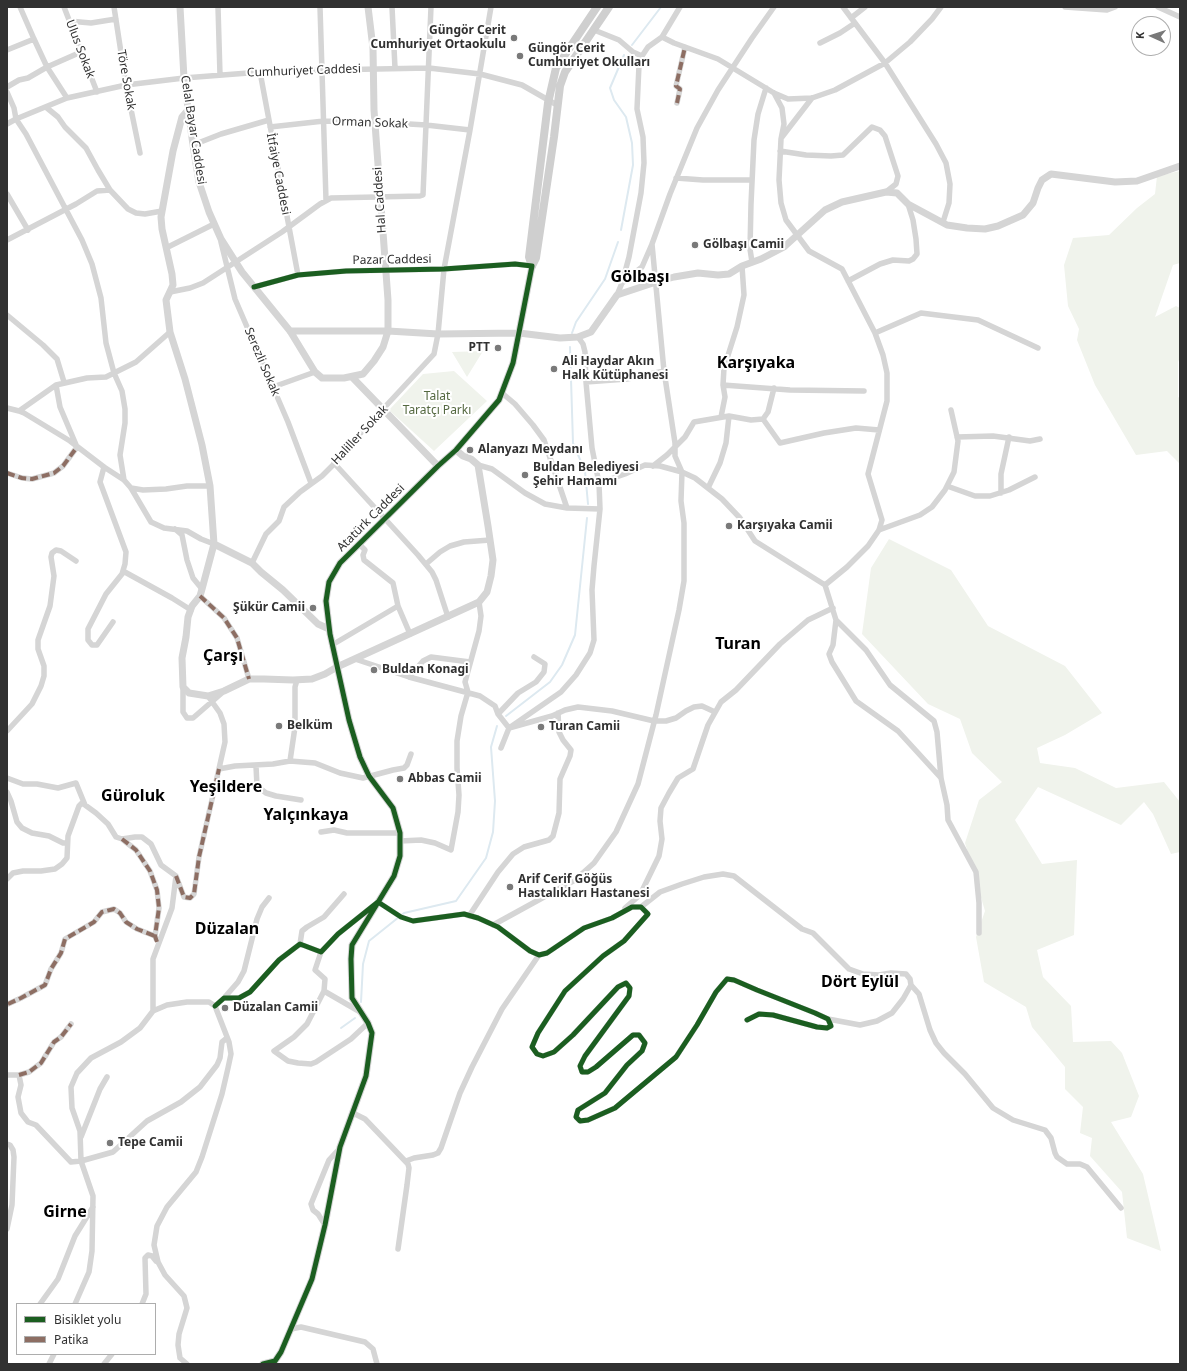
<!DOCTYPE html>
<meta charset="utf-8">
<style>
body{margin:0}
#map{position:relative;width:1187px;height:1371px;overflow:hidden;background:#fff;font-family:"Noto Sans",sans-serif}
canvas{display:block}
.frame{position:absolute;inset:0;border:8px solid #313131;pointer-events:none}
.legend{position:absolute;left:16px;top:1303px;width:140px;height:52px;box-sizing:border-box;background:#fff;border:1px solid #adadad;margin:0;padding:5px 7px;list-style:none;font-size:12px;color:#313131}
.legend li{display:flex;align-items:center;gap:8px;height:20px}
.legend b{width:20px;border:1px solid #adadad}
.north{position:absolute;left:1131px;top:16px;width:40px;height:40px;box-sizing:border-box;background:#fff;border:1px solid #adadad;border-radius:50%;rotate:273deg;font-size:11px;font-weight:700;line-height:16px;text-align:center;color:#313131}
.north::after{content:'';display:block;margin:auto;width:14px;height:18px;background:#797979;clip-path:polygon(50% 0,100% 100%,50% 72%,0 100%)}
</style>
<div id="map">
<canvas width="1187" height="1371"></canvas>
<div class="frame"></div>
<ul class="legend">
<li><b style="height:5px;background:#1b5e20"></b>Bisiklet yolu</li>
<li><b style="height:5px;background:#8d6e63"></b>Patika</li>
</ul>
<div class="north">K</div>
</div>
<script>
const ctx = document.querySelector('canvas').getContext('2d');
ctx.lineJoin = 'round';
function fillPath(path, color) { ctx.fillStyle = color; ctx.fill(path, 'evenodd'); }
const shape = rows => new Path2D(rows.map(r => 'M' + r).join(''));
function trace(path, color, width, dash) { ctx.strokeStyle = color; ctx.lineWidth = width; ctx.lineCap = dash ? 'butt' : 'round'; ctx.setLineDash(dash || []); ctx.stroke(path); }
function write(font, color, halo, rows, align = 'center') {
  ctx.font = font + ' "Noto Sans",sans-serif'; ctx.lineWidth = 4; ctx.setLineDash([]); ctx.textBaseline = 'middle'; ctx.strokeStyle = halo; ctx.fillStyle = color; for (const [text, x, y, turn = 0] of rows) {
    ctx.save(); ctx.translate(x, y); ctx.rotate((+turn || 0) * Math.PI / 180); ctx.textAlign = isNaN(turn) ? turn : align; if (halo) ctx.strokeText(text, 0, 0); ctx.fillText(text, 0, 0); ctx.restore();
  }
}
const green = shape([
 [1180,171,1180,263,1173,265,1155,317,1176,306,1180,308,1180,357,1178,362,1178,397,1180,398,1180,464,1167,451,1136,455,1095,385,1077,340,1079,329,1068,306,1064,265,1073,238,1109,235,1137,208,1155,194,1157,176],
 [483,351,467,377,452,352],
 [454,371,487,401,434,451,389,410,423,374],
 [889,539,951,570,988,626,1065,666,1102,713,1065,735,1037,748,1040,763,1075,768,1116,788,1164,782,1180,802,1180,852,1171,854,1153,814,1144,802,1121,825,1038,787,1015,820,1042,864,1077,860,1074,935,1037,950,1043,977,1071,1006,1073,1042,1111,1041,1122,1053,1139,1096,1131,1117,1111,1122,1143,1174,1161,1251,1127,1238,1122,1192,1090,1156,1092,1138,1080,1133,1083,1107,1065,1089,1065,1067,1032,1027,1026,1007,984,982,976,937,985,911,965,843,979,800,1002,782,972,753,960,719,928,704,862,634,871,568]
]);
const stream = shape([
 [632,45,661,7],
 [621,230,633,165,632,143,626,117,614,100,610,88,624,55],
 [572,333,576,322,605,279,618,242],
 [570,347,573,443,585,471,588,504],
 [506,716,550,682,562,665,575,635,587,518],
 [361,1002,363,964,369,941,404,913,456,901,486,858,493,832,495,801,491,747,497,726],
 [341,1028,355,1018]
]);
const minor = shape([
 [20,7,34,39,47,67,67,98],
 [64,7,97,92],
 [114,7,126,85,140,153],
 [218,7,220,75],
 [320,7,326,200],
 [392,7,395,68],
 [843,7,885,63,936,144,946,163,950,184,949,203,943,222],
 [1065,7,1107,10,1115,7],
 [1158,7,1180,17],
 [851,18,865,7],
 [69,21,91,23,116,19],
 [594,30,619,40,633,52,642,56],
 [662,37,674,43,718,59,774,93,788,99,812,98,835,90,885,63,910,42,932,19,941,7],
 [820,43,840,33,855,23],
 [7,50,34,39],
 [260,72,298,275],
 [7,87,19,80,28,78,47,67,81,52],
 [7,92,14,108,16,119,26,134,82,240,92,264,101,298,106,343,114,373,122,391,125,409,125,423,120,455,124,480],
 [774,93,782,108,784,124,781,139,779,180,781,203,786,220,809,251,842,269,875,333,883,355,887,373,887,401,868,474,882,520,879,530,868,546,847,567,825,585],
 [677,103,680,89,676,86,685,47],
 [47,108,58,117,65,127,86,148,98,170,110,190,128,209,136,213,145,214,162,211],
 [7,124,16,119,67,98,126,85,184,78,274,71,429,68,480,74,522,85,557,105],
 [270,127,324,121,375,122,426,125,470,130],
 [782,137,812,98],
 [193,145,221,134,269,120],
 [780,151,806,155,831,156,843,155,872,127,880,130,885,136,898,176,896,184,886,192],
 [676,178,703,180,752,180],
 [7,194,28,230],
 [7,240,76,204,97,191,110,190],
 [221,242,235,299,288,422,311,483],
 [166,248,214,224],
 [752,262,750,249,751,204,754,140,758,114,766,88],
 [848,281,880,264,893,260,909,261,913,259,917,254,916,239,913,220,908,204],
 [622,283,642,267,652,244,670,194,697,128,718,90,752,38,774,7],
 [254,287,298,275,346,271,444,269,515,264,532,266],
 [170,292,190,288,203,283,282,232,320,204,331,198,420,196,423,195,431,7],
 [617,295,622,283,629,257,641,193,644,163,643,137,637,109,639,65,642,56,648,47,662,37,680,7],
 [7,315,43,345,57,359,64,382],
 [875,333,921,313,978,320,1038,348],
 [586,382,627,379,664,371],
 [723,385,790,390,864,391],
 [273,387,315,372],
 [502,393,515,404,533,425,544,440,567,508],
 [7,408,19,411,56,385,87,378,106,377,136,362,170,332],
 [19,411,24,413,70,441,104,467,124,480,131,488,151,522,164,528,187,531,201,539,214,544],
 [721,417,725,397,723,385,724,368,737,327,744,295,742,266],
 [763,419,780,443,824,433,856,428,879,430],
 [957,437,993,436,1030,441,1040,439],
 [334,463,418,555,432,572,436,580,448,617],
 [478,465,492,469,525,493,545,504,567,508,600,509],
 [653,466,667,455,685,437,694,422,729,416,751,420,763,419,768,412,774,388],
 [104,467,100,482,126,552,125,564,122,574,106,594,88,629,88,640,92,645,97,645,113,622],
 [7,473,22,478,32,479,54,473,63,466,77,447,60,407,56,385],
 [599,483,625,474,645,465,660,466,682,472,695,478,722,499,740,518,755,541,825,585,836,620,866,650,890,685,934,721,937,732,941,778,947,805,948,820,976,872,979,903,979,933],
 [947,486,975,496,990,496,1009,490,1035,477],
 [131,488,143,490,166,489,187,486,210,486],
 [708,488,720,463,726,443,729,416],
 [1001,493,1001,474,1009,437],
 [175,529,182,535,187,560,193,578,202,589],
 [879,530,920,515,932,507,945,490,954,472,958,441,951,410],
 [359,544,365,550,363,555,364,560,393,583,398,606,410,634],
 [252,563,266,534,279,521,284,507,300,492,322,476,336,462,357,437,434,354,438,334,444,269,470,130,491,7],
 [426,564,440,552,450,546,464,542,490,540],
 [123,571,172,598,191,610],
 [200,596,224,618,237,638,249,679],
 [836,620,833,645,829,654,832,662,856,701,898,731,941,778],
 [332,645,398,606],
 [355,659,409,677,480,696,495,706,498,714,509,728,552,716,565,710,578,707,612,711,654,721,666,721,676,718,686,711,694,707,702,706,715,712],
 [409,677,423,661,431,657,470,662],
 [183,687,183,712,187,718,193,718,223,692],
 [498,714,518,693,536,682,544,672,545,664,534,657],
 [7,731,32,704,41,686,44,676,44,666,38,649,38,640,50,606,54,576,51,557,52,553,56,550,61,551,76,561],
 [501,748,509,728,561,692,576,675,590,653,594,640,592,590,594,566,600,509,599,483,592,448,586,382,585,352,583,344,578,337],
 [290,761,295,727,295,687,297,680],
 [256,766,257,786,266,793,276,796,301,800],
 [219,769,235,766,273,764,290,761,315,763,340,773,363,778,393,770,404,768,407,765,411,754],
 [7,778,23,784,37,784,58,788,76,783,85,805,96,813,108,824,116,837,122,839,135,837,142,837,151,844,161,865,176,876,172,908,153,959,153,1011],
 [7,792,11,801,17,822,22,828,32,833,49,836,63,843,67,843],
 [321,832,334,830,347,833,400,833],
 [122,839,136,850,150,871,157,890,159,908,155,936,156,939],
 [400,841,421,840,435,843,451,850,458,812,459,795,457,768,457,741,461,716,468,692,465,682,479,631,481,616,479,602],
 [176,876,184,897,190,898,194,894,199,857,225,742,224,724,220,713,208,696],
 [7,879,13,873,23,871,41,871,55,869,62,864,67,858,68,836,79,806,83,802],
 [641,907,660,892,682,884,704,877,723,874,734,876,802,929,813,933,849,969,863,974,879,975,891,973,906,974,910,979,911,985,903,999,892,1013,877,1021,860,1025,828,1019],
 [625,908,640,895,659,856,662,839,660,821,661,808,669,793,678,778,693,769,708,725,721,702,736,690,780,644,808,620,833,608],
 [469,916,498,872,513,854,524,847,549,840,553,836,559,813,560,779,570,756,571,750,563,740,559,732,558,713],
 [493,925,575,880,594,863,616,832,638,784,656,715,679,610,684,581,684,523,681,501,682,472,675,456,675,443,664,371,652,244],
 [300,944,302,931,307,927,324,917,344,894],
 [321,952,315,970,325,979,324,991,307,1024,294,1037,274,1051,288,1061,298,1063,311,1064,316,1062,351,1039,368,1023],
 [911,985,919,994,930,1030,936,1043,944,1053,965,1074,993,1108,1013,1120,1045,1130,1051,1138,1055,1153,1057,1157,1067,1164,1080,1164,1087,1167,1121,1208],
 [324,991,362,1013],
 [224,998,238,982,244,971,257,919,262,907,269,898],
 [8,1004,21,998,45,985,51,969,61,953,65,939,94,922,102,912,114,909,120,913,126,922,137,929,155,936],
 [215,1006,224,998,239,998,250,992,279,960,300,944,321,952,338,934,378,902,401,917,413,921,464,914,478,918,498,927,530,951,539,955,547,953,584,928,612,918,632,907,641,907,648,914,624,941,603,956,565,991,538,1033,532,1047,537,1054,543,1056,554,1052,573,1035,618,987,626,983,630,988,629,996,585,1056,580,1066,582,1072,588,1072,596,1067,633,1035,639,1035,645,1043,642,1051,627,1065,605,1093,578,1110,576,1117,580,1121,588,1120,615,1108,676,1057,697,1025,716,992,727,979,734,980,757,990,815,1013,828,1019,831,1026,827,1028,817,1027,773,1015,759,1014,747,1020],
 [7,1075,19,1075,21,1085,18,1097,21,1113,28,1122,36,1125,71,1162,81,1161,113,1152,147,1121,181,1102,200,1087,217,1065,220,1058,222,1042,227,1038],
 [19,1075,29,1072,41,1063,54,1042,61,1037,71,1024],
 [353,1113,365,1119,408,1164,409,1168,407,1185,398,1249],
 [81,1137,100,1089,107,1077],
 [7,1144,10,1145,13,1150,14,1157,12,1205,7,1229],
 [406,1161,414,1158,433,1155,438,1153,441,1148,460,1093,472,1067,502,1009,539,955],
 [325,1225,318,1214,313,1210,311,1204,329,1160,340,1148],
 [40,1304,58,1279,75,1236,93,1207],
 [75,1304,89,1272,92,1251,93,1196,81,1161,80,1131,72,1108,71,1087,77,1073,91,1058,121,1042,140,1028,153,1011,167,1005,187,1002,209,1002,215,1006,229,1042,231,1054,228,1068,222,1094,202,1157,196,1172,167,1207,157,1226,154,1245,158,1262,165,1275,184,1296,187,1308,179,1334,178,1345,180,1358,187,1364],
 [142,1304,146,1294,145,1258,148,1255,152,1256,156,1261],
 [291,1329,301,1327,365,1342,373,1349,377,1364],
 [49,1364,54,1354],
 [104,1364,112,1354]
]);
const tertiary = shape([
 [180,7,184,78,193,145,199,182,209,212,221,239,242,272,290,331,315,372,322,378,344,378,363,374,374,361,383,347,388,331,388,300,374,110,373,48,368,7],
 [188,110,182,117,173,151,161,217,162,229,172,274,173,285,166,300,170,332,185,379,202,445,210,486,214,544,202,589,200,596,192,606,188,617,186,637,182,658,183,687,189,693,208,696,224,691,249,679,264,679,293,680,312,679,325,674,337,667,479,602,487,592,491,576,493,560,488,526,478,465,471,459,463,456,456,450],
 [290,331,388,331,438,334,519,333,560,338,578,337,591,332,617,295,656,282,674,277,698,273,718,275,729,274,742,266,761,259,784,247,825,210,842,202,886,192,897,193,908,204,947,225,967,228,985,229,998,226,1023,215,1033,203,1038,188,1042,180,1051,174,1115,182,1137,181,1180,166],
 [352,377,438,466],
 [214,544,252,563,261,572,283,590,318,624,329,629],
 [263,1364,275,1361,281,1352,312,1279,325,1225,340,1147,366,1076,372,1033,368,1023,352,998,351,959,352,945,394,876,400,856,400,833,393,808,369,776,360,757,349,720,330,634,326,601,329,582,340,563,438,466,456,450,499,400,513,363,532,266]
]);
const secondary = shape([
 [532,266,536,258,554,137,560,86,565,72,609,7],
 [532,266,529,257,548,103,556,68,597,7]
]);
const quiet = shape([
 [677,103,680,89,676,86,685,47],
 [7,473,22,478,32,479,54,473,63,466,77,447],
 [200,596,224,618,237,638,249,679],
 [122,839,136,850,150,871,157,890,159,908,155,936,158,945],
 [176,876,184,897,190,898,194,894,199,857,219,769],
 [8,1004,21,998,45,985,51,969,61,953,65,939,94,922,102,912,114,909,120,913,126,922,137,929,155,936],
 [19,1075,29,1072,41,1063,54,1042,61,1037,71,1024]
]);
const cycleway = shape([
 [254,287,298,275,346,271,444,269,515,264,532,266,513,363,499,400,456,450,438,466,340,563,329,582,326,601,330,634,349,720,360,757,369,776,393,808,400,833,400,856,394,876,352,945,351,959,352,998,368,1023,372,1033,366,1076,340,1147,325,1225,312,1279,281,1352,275,1361,263,1364],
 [215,1006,224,998,239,998,250,992,279,960,300,944,321,952,338,934,378,902,401,917,413,921,464,914,478,918,498,927,530,951,539,955,547,953,584,928,612,918,632,907,641,907,648,914,624,941,603,956,565,991,538,1033,532,1047,537,1054,543,1056,554,1052,573,1035,618,987,626,983,630,988,629,996,585,1056,580,1066,582,1072,588,1072,596,1067,633,1035,639,1035,645,1043,642,1051,627,1065,605,1093,578,1110,576,1117,580,1121,588,1120,615,1108,676,1057,697,1025,716,992,727,979,734,980,757,990,815,1013,828,1019,831,1026,827,1028,817,1027,773,1015,759,1014,747,1020]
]);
const markers = [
 [514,38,4,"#797979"],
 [520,56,4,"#797979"],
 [695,245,4,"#797979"],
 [498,348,4,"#797979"],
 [554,369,4,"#797979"],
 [470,450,4,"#797979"],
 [525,475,4,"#797979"],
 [729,526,4,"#797979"],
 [313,608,4,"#797979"],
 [374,670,4,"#797979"],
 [279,726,4,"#797979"],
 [541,727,4,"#797979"],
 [400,779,4,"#797979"],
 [510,887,4,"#797979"],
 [225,1008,4,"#797979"],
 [110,1143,4,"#797979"]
];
const poiNames = [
 ["Güngör Cerit",506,31,"right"],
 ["Cumhuriyet Ortaokulu",506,45,"right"],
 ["Güngör Cerit",528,49],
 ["Cumhuriyet Okulları",528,63],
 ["Gölbaşı Camii",703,245],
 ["PTT",490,348,"right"],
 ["Ali Haydar Akın",562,362],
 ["Halk Kütüphanesi",562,376],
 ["Alanyazı Meydanı",478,450],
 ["Buldan Belediyesi",533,468],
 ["Şehir Hamamı",533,482],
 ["Karşıyaka Camii",737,526],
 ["Şükür Camii",305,608,"right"],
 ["Buldan Konagi",382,670],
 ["Belküm",287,726],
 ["Turan Camii",549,727],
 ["Abbas Camii",408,779],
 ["Arif Cerif Göğüs",518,880],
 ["Hastalıkları Hastanesi",518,894],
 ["Düzalan Camii",233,1008],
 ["Tepe Camii",118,1143]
];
const streetNames = [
 ["Ulus Sokak",80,49,69],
 ["Cumhuriyet Caddesi",304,71,-2],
 ["Töre Sokak",126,80,80],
 ["Orman Sokak",370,123,2],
 ["Celal Bayar Caddesi",193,130,81],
 ["İtfaiye Caddesi",278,174,79],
 ["Hal Caddesi",380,200,-94],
 ["Pazar Caddesi",392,260,-1],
 ["Serezli Sokak",262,362,67],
 ["Haliller Sokak",360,435,-47],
 ["Atatürk Caddesi",371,518,-45]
];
const parkNames = [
 ["Talat",437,397],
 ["Taratçı Parkı",437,411]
];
const districtNames = [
 ["Gölbaşı",640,277],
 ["Karşıyaka",756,363],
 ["Turan",738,644],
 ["Çarşı",223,656],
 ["Yeşildere",226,787],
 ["Güroluk",133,796],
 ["Yalçınkaya",306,815],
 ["Düzalan",227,929],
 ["Dört Eylül",860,982],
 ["Girne",65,1212]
];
fillPath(green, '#f0f3ec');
trace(stream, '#dde9f0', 2);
trace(minor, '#d5d5d5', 5.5);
trace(tertiary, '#d5d5d5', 7);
trace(secondary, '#cfcfcf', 8);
trace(quiet, '#8d6e63', 4, [8, 4]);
trace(cycleway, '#1b5e20', 5);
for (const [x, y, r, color] of markers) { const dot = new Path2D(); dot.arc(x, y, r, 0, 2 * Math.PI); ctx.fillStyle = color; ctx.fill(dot); trace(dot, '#fff', 1.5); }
write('bold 12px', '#313131', '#fff', poiNames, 'left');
write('12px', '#313131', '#fff', streetNames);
write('12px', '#556941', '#fff', parkNames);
write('bold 16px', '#000', '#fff', districtNames);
</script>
